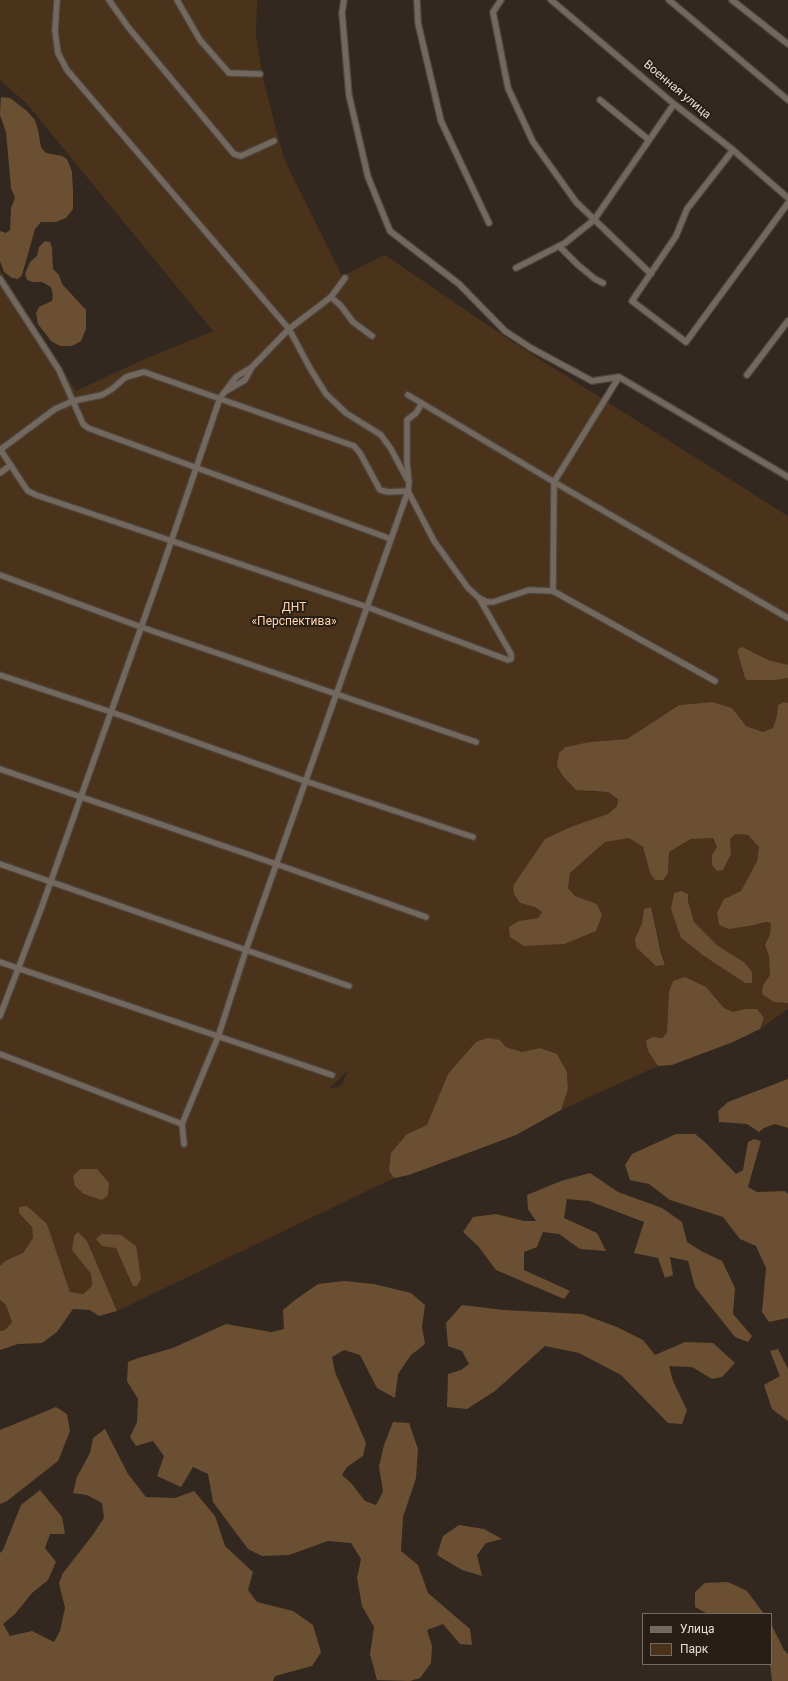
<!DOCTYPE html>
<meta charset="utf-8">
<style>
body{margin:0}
#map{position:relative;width:788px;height:1681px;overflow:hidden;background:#32281f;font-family:Roboto,sans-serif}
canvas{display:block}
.legend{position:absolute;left:642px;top:1613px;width:130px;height:52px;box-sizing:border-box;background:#281e15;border:1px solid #746b63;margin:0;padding:5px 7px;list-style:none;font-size:12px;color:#e5ded8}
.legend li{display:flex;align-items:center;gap:8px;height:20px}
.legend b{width:20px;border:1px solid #746b63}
</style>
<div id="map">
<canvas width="788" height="1681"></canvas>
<ul class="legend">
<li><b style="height:5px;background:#73685d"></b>Улица</li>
<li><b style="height:11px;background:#4a331a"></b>Парк</li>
</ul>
</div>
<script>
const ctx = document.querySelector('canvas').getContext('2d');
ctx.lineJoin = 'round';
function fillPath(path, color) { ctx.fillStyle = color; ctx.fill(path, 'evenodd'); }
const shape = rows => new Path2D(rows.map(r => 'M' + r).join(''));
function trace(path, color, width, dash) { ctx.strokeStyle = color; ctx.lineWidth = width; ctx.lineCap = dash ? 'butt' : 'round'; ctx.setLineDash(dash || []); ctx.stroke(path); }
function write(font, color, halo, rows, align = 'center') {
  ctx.font = font + ' Roboto,sans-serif'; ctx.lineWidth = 4; ctx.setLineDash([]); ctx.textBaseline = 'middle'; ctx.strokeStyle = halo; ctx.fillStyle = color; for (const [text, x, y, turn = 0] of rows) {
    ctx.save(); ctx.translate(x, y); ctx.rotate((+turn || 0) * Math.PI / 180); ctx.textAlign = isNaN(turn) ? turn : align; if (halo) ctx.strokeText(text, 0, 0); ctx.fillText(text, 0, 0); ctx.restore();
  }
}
const green = shape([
 [0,0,257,0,256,35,263,79,284,159,342,276,385,255,514,343,788,516,788,703,784,702,778,705,777,716,773,728,763,732,746,726,732,708,713,702,679,705,627,739,590,742,590,792,608,792,618,799,617,806,608,814,573,826,520,903,535,907,542,912,538,918,518,921,509,927,597,904,575,896,568,888,570,873,605,842,629,837,643,847,650,873,668,873,669,852,691,839,713,838,717,847,712,855,717,870,723,870,731,854,730,839,735,834,748,835,759,847,757,861,741,891,724,899,754,925,766,922,771,923,770,934,765,945,769,956,770,975,763,985,774,1002,788,1003,788,1009,760,1029,764,1018,745,1009,733,1012,724,1008,706,987,668,1027,667,1033,662,1038,652,1037,648,1051,658,1066,561,1110,568,1089,567,1072,557,1054,540,1048,522,1052,506,1047,500,1040,435,1107,427,1125,407,1134,389,1171,394,1178,117,1311,87,1241,72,1250,91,1274,92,1286,83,1294,70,1292,47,1224,19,1213,32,1227,33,1238,23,1253,5,1261,0,1266,0,1108,1,1109,0,1106,0,270,76,391,140,361,213,331,27,104,0,80],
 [688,894,688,901,694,922,717,945,745,963,752,983,745,983,704,956,681,938],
 [651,907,665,965,656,966,648,958,635,939,642,923,644,909],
 [348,1070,342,1085,334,1088,330,1088],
 [0,1300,6,1305,12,1322,5,1330,0,1331]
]);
const forest = shape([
 [1,97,10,98,27,111,35,120,38,130,41,147,46,153,62,156,67,159,72,172,73,191,73,209,66,218,56,222,41,222,35,229,22,275,18,279,12,278,4,272,0,261,0,231,6,233,10,230,11,208,15,198,11,188,6,132,0,115],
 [45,241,50,242,52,248,53,269,59,275,62,284,86,310,86,329,81,341,72,346,60,346,51,341,38,324,36,313,39,307,52,301,53,295,51,287,42,282,33,282,27,280,25,274,30,262,37,256,39,247],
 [742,647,768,660,788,665,788,678,775,680,747,680,745,678,738,653,738,649],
 [713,702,732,708,746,726,763,732,773,728,777,716,778,705,784,702,788,703,788,1003,774,1002,762,994,763,985,770,975,769,956,765,945,770,934,771,923,766,922,754,925,729,929,719,925,717,913,724,899,741,891,757,861,759,847,748,835,735,834,730,839,731,854,723,870,717,871,712,865,712,855,717,847,713,838,691,839,669,852,668,873,663,880,655,880,650,873,643,847,629,838,605,842,570,873,568,888,575,896,597,904,602,915,596,931,564,944,524,946,510,937,509,927,518,921,538,918,542,912,535,907,520,903,514,894,513,886,545,839,573,826,608,814,617,806,618,799,608,792,576,790,563,776,557,766,559,753,566,747,590,742,627,739,679,705],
 [681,891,688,894,688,901,694,922,717,945,745,963,752,972,752,983,745,983,704,956,681,938,671,909,674,893],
 [651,907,661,953,665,965,656,966,636,947,635,939,642,923,644,909],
 [685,977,706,987,724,1008,733,1012,745,1009,757,1009,764,1018,760,1029,733,1042,672,1065,658,1066,648,1051,646,1041,652,1037,662,1038,667,1033,669,992,673,981],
 [488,1038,500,1040,506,1047,522,1052,540,1048,557,1054,567,1072,568,1089,561,1110,516,1135,409,1175,394,1178,389,1171,391,1153,407,1134,427,1125,448,1074,476,1042],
 [788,1079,788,1128,775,1124,764,1128,759,1132,747,1124,719,1122,718,1111,728,1102],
 [676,1134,695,1134,707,1144,736,1174,743,1170,748,1142,754,1139,761,1141,748,1187,757,1192,785,1191,788,1194,788,1318,769,1322,762,1312,766,1268,756,1246,740,1239,723,1217,670,1200,649,1184,630,1180,625,1165,632,1154],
 [80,1169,97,1169,109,1183,108,1195,102,1200,84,1194,75,1186,73,1176],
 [590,1173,618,1192,662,1208,682,1222,687,1242,701,1251,722,1261,735,1288,733,1314,752,1336,748,1342,735,1337,695,1287,688,1261,670,1257,673,1275,665,1278,658,1258,634,1253,644,1222,589,1201,567,1199,564,1218,597,1233,606,1251,580,1249,559,1234,543,1232,537,1247,524,1252,524,1270,570,1291,564,1299,496,1270,478,1246,463,1232,473,1217,496,1214,524,1221,536,1221,528,1209,527,1195,561,1181],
 [27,1206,47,1224,70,1292,83,1294,92,1286,91,1274,72,1250,74,1236,78,1232,87,1241,117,1311,99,1316,90,1310,73,1309,57,1332,42,1343,18,1344,0,1350,0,1331,5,1330,12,1322,6,1305,0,1300,0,1266,5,1261,23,1253,33,1238,32,1227,19,1213,19,1207],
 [102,1234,121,1235,136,1246,141,1279,137,1286,133,1286,116,1248,102,1246,96,1239],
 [344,1281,374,1284,411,1293,425,1305,422,1327,425,1344,411,1355,398,1374,395,1398,377,1388,360,1355,344,1350,332,1357,335,1372,366,1443,363,1456,347,1467,342,1475,351,1483,365,1501,376,1505,383,1492,379,1466,384,1445,393,1422,409,1423,418,1449,416,1478,403,1517,401,1551,418,1565,428,1593,470,1629,472,1645,460,1644,443,1624,427,1630,432,1646,431,1663,420,1678,410,1681,377,1680,370,1654,374,1627,362,1606,357,1578,361,1559,351,1543,328,1541,289,1555,262,1556,248,1549,213,1502,208,1474,193,1467,181,1487,157,1476,164,1456,153,1441,136,1446,130,1437,137,1422,138,1399,127,1381,128,1362,138,1358,173,1348,226,1324,271,1332,284,1329,283,1310,295,1300,318,1284],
 [462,1305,504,1310,582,1314,617,1327,643,1340,655,1355,685,1342,713,1343,735,1363,722,1377,712,1379,692,1367,669,1366,673,1381,687,1410,682,1424,668,1423,621,1375,579,1353,545,1346,495,1391,467,1409,447,1407,448,1374,461,1370,469,1364,462,1351,448,1346,446,1323],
 [778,1349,788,1369,788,1421,772,1409,764,1385,780,1376,770,1351],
 [56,1407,67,1414,70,1431,58,1461,7,1501,0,1504,0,1430],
 [105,1429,128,1474,146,1497,175,1498,194,1491,215,1516,225,1546,253,1572,248,1590,257,1602,293,1611,313,1625,321,1652,312,1666,275,1676,273,1681,0,1681,0,1553,3,1550,21,1505,40,1490,62,1517,65,1534,50,1534,45,1548,56,1562,48,1580,32,1593,15,1614,3,1624,10,1636,32,1631,54,1642,60,1631,65,1608,59,1583,63,1573,92,1536,104,1518,102,1503,87,1495,73,1493,77,1477,90,1453,93,1438],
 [459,1525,484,1529,502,1539,486,1543,477,1555,482,1576,462,1570,437,1555,443,1536],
 [728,1582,747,1591,764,1614,708,1614,695,1607,695,1592,705,1583],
 [771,1624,784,1650,788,1654,788,1681,772,1681,770,1664]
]);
const street = shape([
 [57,0,55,31,58,53,67,70,289,329,311,370,326,394,346,413,381,435,391,449,407,479],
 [109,0,128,27,234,154,241,156,274,141],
 [177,0,200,40,229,73,260,74],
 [344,0,342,13,349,95,368,177,390,231,459,284,505,331,531,348,592,381,619,377,788,477],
 [417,0,418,23,441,121,489,223],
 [501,0,493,12,508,88,533,142,576,202,651,274],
 [551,0,674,104,733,150,788,198],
 [669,0,788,100],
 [732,0,788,44],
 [600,100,649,140],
 [733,150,687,209,676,236,632,301,686,342,788,203],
 [559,246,578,265,595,279,603,283],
 [516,268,565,243,594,220,674,104],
 [0,279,59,370,80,417,83,424,88,428,391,539],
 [331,297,341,306,353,322,372,336],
 [747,375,788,321],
 [226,391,245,380,252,367,289,329,331,297,345,278],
 [408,395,554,482,788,618],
 [0,449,23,484,28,491,36,495,367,607,508,660,511,659,511,654,479,598],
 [0,450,55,409,73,401,102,395,112,389,126,377,144,372,354,446,360,453,380,490,388,492,408,491,434,541,468,588,479,598,487,602,493,602,529,590,553,591,715,681],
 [0,473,11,465],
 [0,575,141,627,476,742],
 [553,591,554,482,619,377],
 [0,675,111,712,305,781,473,837],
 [0,769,276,864,426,917],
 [0,864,349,986],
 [0,962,332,1075],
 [0,1016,41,909,159,577,220,398,236,377,252,367],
 [0,1054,182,1124],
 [184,1144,182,1124,218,1037,246,950,408,491,409,483,407,462,407,420,416,413,422,403]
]);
const streetNames = [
 ["Военная улица",677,90,40]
];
const parkNames = [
 ["ДНТ",294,608],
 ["«Перспектива»",294,622]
];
fillPath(green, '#4a331a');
fillPath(forest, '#6b4f33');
trace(street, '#4e463e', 8);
trace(street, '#73685d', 5.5);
write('12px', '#e5ded8', '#281e15', streetNames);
write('12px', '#ffd6af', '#281e15', parkNames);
</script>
